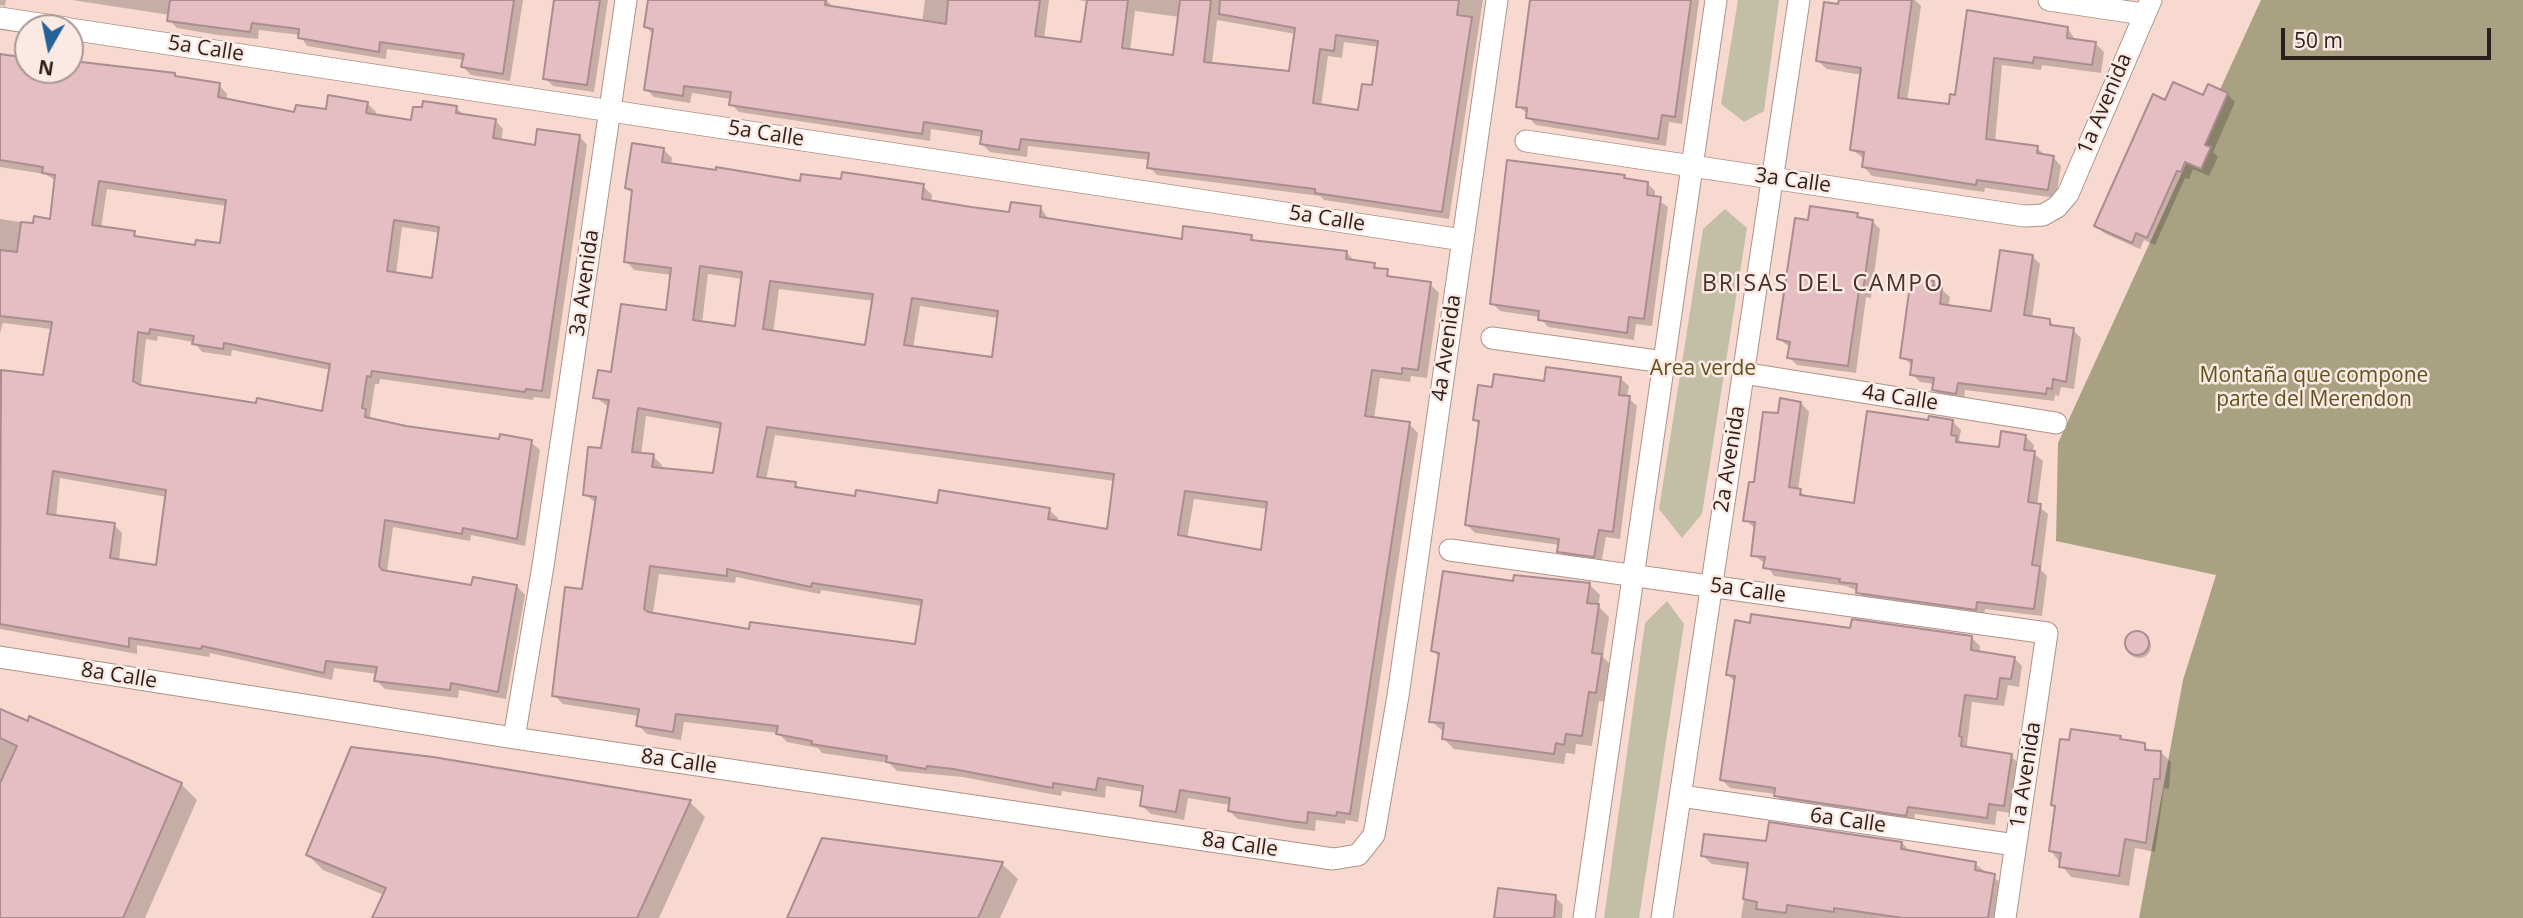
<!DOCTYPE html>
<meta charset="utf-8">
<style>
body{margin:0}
#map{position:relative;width:2523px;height:918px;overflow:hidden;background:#f8d9cf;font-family:"Open Sans",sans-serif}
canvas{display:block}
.north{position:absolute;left:14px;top:14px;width:70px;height:70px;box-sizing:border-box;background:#fce9e3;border:2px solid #a89893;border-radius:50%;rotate:189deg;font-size:19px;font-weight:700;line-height:28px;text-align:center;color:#2a1f1b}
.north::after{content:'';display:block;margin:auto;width:24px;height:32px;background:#266198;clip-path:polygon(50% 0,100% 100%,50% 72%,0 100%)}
.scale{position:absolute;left:2281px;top:28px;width:210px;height:32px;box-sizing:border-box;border:4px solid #2a1f1b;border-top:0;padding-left:9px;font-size:21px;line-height:24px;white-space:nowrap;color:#2a1f1b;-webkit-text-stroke:5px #fce9e3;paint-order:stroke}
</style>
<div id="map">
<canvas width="2523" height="918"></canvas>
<div class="north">N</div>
<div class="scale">50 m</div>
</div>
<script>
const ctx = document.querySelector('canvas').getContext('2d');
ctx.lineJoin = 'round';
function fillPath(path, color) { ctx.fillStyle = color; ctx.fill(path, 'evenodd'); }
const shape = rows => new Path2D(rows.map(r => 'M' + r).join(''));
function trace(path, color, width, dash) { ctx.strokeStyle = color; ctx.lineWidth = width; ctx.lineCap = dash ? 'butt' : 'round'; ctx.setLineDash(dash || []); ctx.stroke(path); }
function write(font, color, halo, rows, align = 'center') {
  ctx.font = font + ' "Open Sans",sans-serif'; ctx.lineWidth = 5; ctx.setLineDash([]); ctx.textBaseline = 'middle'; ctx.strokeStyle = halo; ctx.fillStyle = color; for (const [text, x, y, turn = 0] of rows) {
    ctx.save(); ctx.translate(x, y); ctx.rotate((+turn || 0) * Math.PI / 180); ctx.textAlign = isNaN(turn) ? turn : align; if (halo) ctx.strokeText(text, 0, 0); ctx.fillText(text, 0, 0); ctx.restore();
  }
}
const green = shape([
 [1738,0,1779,0,1764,111,1744,122,1721,104],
 [1725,209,1747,228,1702,514,1682,538,1659,509,1703,229],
 [1667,601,1684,624,1639,918,1604,918,1645,623]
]);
const forest = shape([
 [2261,0,2523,0,2523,918,2139,918,2183,680,2216,575,2056,541,2058,443]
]);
const shadow = shape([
 [0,0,6,0,5,6,0,5],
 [72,0,523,0,510,81,471,75,463,67,464,60,387,49,386,59,307,46,300,35,259,30,258,39,218,35,177,28,169,20,170,15],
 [555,0,608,0,594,92,553,86,545,78],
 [649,0,826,0,834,8,922,22,925,0,1049,0,1044,39,1083,44,1089,2,1078,0,1483,0,1449,219,1324,200,1320,196,1157,175,1149,167,1150,160,1028,146,1027,157,990,152,982,144,983,137,931,129,930,141,739,112,731,104,731,99,692,93,690,103,654,97,646,89,654,35,645,26],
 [1135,11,1180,17,1174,57,1130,51],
 [1217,20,1296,34,1291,73,1212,64],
 [1344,42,1379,47,1374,87,1360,112,1321,106,1328,56,1342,58],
 [1532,0,1699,0,1682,124,1669,122,1666,146,1536,125,1528,117,1528,114,1518,106],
 [1841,0,1915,0,1921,6,1907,101,1950,106,1957,97,1968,12,2068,29,2076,41,2095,43,2104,52,2101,73,2042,65,2041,70,2002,65,1995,142,2037,148,2046,156,2053,157,2061,166,2056,198,1985,188,1984,192,1872,176,1864,167,1865,159,1852,150,1862,75,1827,69,1818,61],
 [28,60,28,70,70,70,70,66,174,74,179,79,219,85,227,94,227,100,296,114,367,103,376,112,375,116,413,122,456,108,465,116,495,120,503,129,501,142,536,147,579,136,587,145,550,399,534,397,533,400,380,379,379,384,375,384,370,416,373,421,406,427,500,441,531,442,540,450,525,546,471,535,470,541,393,527,387,572,473,587,517,586,525,595,506,699,459,690,458,698,385,689,376,680,377,674,334,668,332,680,210,653,209,657,137,645,137,654,0,629,0,372,45,377,52,329,3,323,0,333,0,219,34,224,52,221,57,181,45,174,0,167,0,61],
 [107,189,227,206,222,245,197,247,140,239,134,233,101,228],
 [402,227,440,233,433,280,396,274],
 [158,336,194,342,202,352,231,356,232,350,331,370,324,413,258,405,141,385,146,339,157,341],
 [60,478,167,497,158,567,119,561,122,533,114,525,56,517],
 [2227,94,2235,102,2213,152,2218,157,2209,176,2193,169,2189,179,2185,178,2155,245,2144,240,2140,249,2104,233,2096,225,2166,102],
 [663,149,672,158,671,165,802,183,843,181,923,186,932,195,931,203,1011,214,1041,208,1049,220,1183,241,1251,237,1257,243,1346,252,1355,261,1374,265,1395,279,1430,284,1439,293,1427,378,1411,376,1410,382,1380,378,1374,419,1409,424,1418,433,1358,822,1346,820,1345,824,1316,820,1315,831,1299,829,1238,819,1229,811,1230,805,1188,798,1184,820,1151,814,1142,806,1144,792,1106,786,1105,798,1062,791,1061,796,963,777,897,771,889,763,822,753,818,748,787,742,778,733,684,722,681,740,647,734,638,725,639,716,563,704,554,695,584,591,597,504,585,494,602,450,609,407,595,397,668,312,672,275,634,270,626,261,634,195,627,188],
 [708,274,743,279,737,328,702,323],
 [779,289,874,301,867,347,773,333],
 [920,306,998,318,993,359,913,348],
 [646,416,722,429,715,475,661,469,662,465,653,456,641,455],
 [775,435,1115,481,1108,531,1057,523,1058,518,1049,510,857,498,801,489,795,484,766,480],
 [1194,499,1268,509,1263,552,1187,539],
 [659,574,735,583,736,577,820,594,821,590,922,606,916,646,751,631,653,612],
 [1624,177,1628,181,1647,183,1655,191,1655,198,1668,207,1652,326,1636,324,1634,340,1548,327,1540,317,1500,311,1492,303],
 [1857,215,1861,219,1872,221,1880,229,1871,298,1866,297,1856,373,1797,365,1789,357,1791,348,1779,339,1810,222],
 [2032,256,2040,264,2032,318,2050,321,2057,328,2073,330,2081,338,2074,389,2061,387,2059,396,2055,395,2054,401,1965,390,1964,401,1942,397,1934,389,1935,384,1920,382,1912,374,1913,366,1902,357,1933,282,1950,297,1948,307,1993,313],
 [1621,379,1629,386,1627,397,1637,406,1620,539,1606,537,1601,564,1567,559,1559,551,1560,545,1475,533,1467,525,1480,425,1474,419,1494,389],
 [1801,403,1809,412,1798,490,1808,498,1855,505,1929,422,1952,421,1961,430,1959,440,1964,444,2001,449,2025,436,2034,445,2033,453,2043,461,2037,505,2048,514,2041,570,2047,576,2042,616,1985,609,1984,617,1866,601,1858,591,1846,586,1774,576,1766,564,1753,555,1756,529,1745,520,1780,415],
 [1515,583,1589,584,1600,595,1598,606,1609,617,1603,657,1612,666,1607,702,1599,701,1592,746,1576,744,1575,754,1566,753,1564,764,1454,749,1443,738,1444,732,1431,721,1440,658,1433,651],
 [1852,630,1972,638,1980,646,1979,653,2014,658,2022,666,2019,687,2008,685,2004,706,1972,702,1967,744,1969,749,2011,756,2019,764,2011,813,1997,811,1995,825,1915,814,1914,823,1783,804,1776,794,1730,788,1722,780,1736,683,1728,675],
 '2127 646a12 12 0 1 1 24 0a12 12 0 1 1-24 0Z',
 [0,711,181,784,197,800,145,918,0,918],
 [2120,737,2124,742,2144,745,2151,752,2161,752,2171,762,2169,789,2164,788,2155,852,2135,848,2129,886,2071,877,2051,851,2056,809,2053,805],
 [352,749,608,786,690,802,705,817,659,918,374,918,384,895,323,870,308,855],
 [823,840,1002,864,1018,879,1000,918,789,918],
 [1768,843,1902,843,1911,852,1975,864,2003,884,1997,918,1741,918,1749,869,1712,864,1703,856],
 [1555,897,1563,905,1562,918,1496,918]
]);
const building = shape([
 [170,0,514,0,503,74,461,67,464,54,380,42,379,52,298,38,299,29,252,23,250,32,167,21,170,0],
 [554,0,600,0,587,85,543,79,554,0],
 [648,0,826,0,825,5,946,24,948,0,1040,0,1035,36,1081,42,1087,0,1128,0,1122,48,1173,55,1180,0,1211,0,1204,62,1289,71,1295,28,1219,14,1220,0,1459,0,1457,15,1472,17,1442,212,1315,193,1315,189,1147,168,1149,153,1021,139,1019,150,980,144,982,131,924,122,922,134,729,105,731,92,684,86,683,96,644,90,653,29,644,27,648,0],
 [1336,35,1378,41,1372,85,1362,84,1358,110,1313,103,1320,49,1334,51,1336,35],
 [1530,0,1691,0,1675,117,1662,115,1658,139,1526,118,1527,108,1516,107,1530,0],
 [1839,0,1912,0,1898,98,1949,104,1950,94,1955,95,1967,10,2068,27,2067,38,2096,42,2092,65,2034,57,2033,63,1994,58,1986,139,2038,146,2037,153,2054,156,2048,190,1977,180,1976,185,1862,167,1864,152,1850,150,1861,68,1816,61,1824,2,1838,4,1839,0],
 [0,54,28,58,28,70,71,70,73,61,175,73,175,76,220,83,218,97,294,112,296,105,326,109,328,95,368,102,366,113,411,120,413,107,422,107,423,101,457,106,456,113,496,119,493,138,535,145,537,129,580,135,542,391,526,389,525,392,372,371,371,377,367,376,362,408,366,409,365,417,406,426,499,439,500,434,532,440,517,539,463,528,462,534,385,520,379,566,382,570,471,585,473,577,517,585,498,692,451,683,450,690,374,681,377,667,326,661,324,673,202,646,201,649,129,638,129,647,0,624,1,370,43,375,52,322,0,316,0,250,17,252,21,222,33,223,34,216,50,219,55,175,42,173,43,167,0,160,0,54],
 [99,181,226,200,220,243,196,240,195,245,134,236,135,231,92,225,99,181],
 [394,220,439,227,432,278,387,271,394,220],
 [150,329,194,336,192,344,223,349,224,343,330,364,322,411,257,398,256,403,140,385,133,381,138,332,149,334,150,329],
 [53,471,166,490,156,565,110,558,115,523,47,514,53,471],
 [2173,82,2203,95,2208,84,2228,93,2205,145,2211,147,2201,169,2185,162,2181,172,2177,171,2147,238,2136,233,2132,243,2094,226,2153,94,2165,100,2173,82],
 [632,143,664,148,662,162,716,170,716,167,800,181,801,174,841,179,842,172,924,184,922,199,971,207,1009,212,1011,202,1041,206,1040,217,1136,232,1182,239,1183,226,1252,235,1251,240,1347,251,1346,259,1375,263,1374,268,1388,269,1387,276,1431,282,1418,370,1402,368,1402,374,1372,370,1365,416,1410,422,1350,814,1337,812,1336,816,1308,812,1307,823,1289,821,1228,811,1230,798,1180,790,1176,812,1140,806,1143,786,1098,778,1096,790,1053,783,1053,788,953,769,927,766,926,769,886,762,887,756,811,744,812,741,776,734,778,726,676,714,673,732,636,726,639,709,552,696,565,587,582,589,596,497,583,495,588,447,601,448,609,400,593,398,598,370,611,372,621,304,666,310,671,268,624,262,632,190,625,188,632,143],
 [700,266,742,272,735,326,693,320,700,266],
 [770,281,873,294,865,345,763,329,770,281],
 [912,298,998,311,992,357,904,345,912,298],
 [638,408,721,423,713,473,652,467,654,454,632,452,638,408],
 [767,427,1114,474,1107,529,1048,519,1050,508,939,490,937,503,856,490,855,496,795,487,796,482,757,477,767,427],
 [1185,491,1267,502,1261,550,1178,535,1185,491],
 [650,566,727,576,727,569,811,587,812,583,922,600,915,644,750,622,749,629,648,612,644,609,650,566],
 [1507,160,1625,175,1624,178,1648,182,1647,195,1661,197,1644,319,1629,317,1627,333,1538,320,1539,311,1490,304,1507,160],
 [1810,206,1858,213,1857,217,1873,220,1863,291,1859,290,1848,366,1787,358,1790,342,1777,339,1795,218,1808,220,1810,206],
 [2000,250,2033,255,2024,315,2050,319,2050,325,2074,328,2066,382,2053,379,2052,389,2047,388,2046,394,1958,383,1956,394,1932,390,1934,378,1910,375,1912,360,1900,358,1911,278,1934,281,1933,286,1942,288,1940,304,1991,311,2000,250],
 [1546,367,1621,377,1619,395,1630,396,1613,532,1599,530,1594,557,1557,552,1559,539,1465,525,1479,421,1473,420,1478,385,1492,387,1494,374,1544,381,1546,367],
 [1780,398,1801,402,1789,487,1801,489,1800,495,1854,503,1867,411,1928,420,1929,416,1953,420,1951,435,1957,436,1956,442,1999,447,2001,431,2026,435,2024,450,2035,451,2028,502,2041,504,2032,565,2040,566,2034,609,1977,602,1976,610,1856,593,1857,584,1839,582,1840,579,1763,568,1765,557,1751,556,1755,522,1743,521,1749,482,1754,482,1763,412,1778,413,1780,398],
 [1443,571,1513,581,1514,575,1590,583,1587,603,1599,604,1592,653,1602,654,1596,693,1589,692,1582,736,1566,734,1564,745,1556,743,1554,754,1442,739,1444,723,1429,722,1439,653,1431,651,1443,571],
 [1751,614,1850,628,1852,619,1972,636,1971,650,2015,657,2011,679,2000,678,1997,699,1965,695,1959,736,1962,737,1961,746,2012,754,2004,806,1989,804,1987,818,1908,807,1906,816,1774,796,1775,788,1720,780,1735,676,1726,675,1735,620,1750,623,1751,614],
 '2125 643a12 12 0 1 1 24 0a12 12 0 1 1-24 0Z',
 [0,709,28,721,29,716,182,783,123,918,0,918,0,783,17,746,0,738,0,709],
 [2071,729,2121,736,2120,739,2145,743,2145,750,2161,751,2160,779,2154,779,2146,843,2125,839,2119,876,2059,867,2061,853,2049,851,2055,806,2051,805,2060,739,2069,740,2071,729],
 [351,747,433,757,691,800,637,918,372,918,386,888,306,855,351,747],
 [1769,822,1902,842,1901,849,1976,862,1975,870,1995,874,1988,918,1903,918,1834,908,1834,912,1787,905,1786,913,1756,909,1757,902,1743,899,1748,863,1701,856,1704,834,1766,841,1769,822],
 [822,838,1003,862,978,918,787,918,822,838],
 [1498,888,1556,895,1554,918,1494,918,1498,888]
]);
const street = shape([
 [2049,0,2143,14],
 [0,18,66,28],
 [70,29,1463,240],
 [1526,141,2024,216,2043,215,2057,207,2068,194,2151,0],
 [1492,338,1664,362],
 [1743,373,2056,423],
 [1450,550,2047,633,2005,918],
 [0,657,514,738,1333,859,1358,855,1374,835,1398,696,1497,0],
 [514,738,543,566,626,0],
 [1681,796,2015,845],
 [1584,918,1716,0],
 [1662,918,1799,0]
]);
const streetNames = [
 ["5a Calle",206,49,9],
 ["1a Avenida",2105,104,-67],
 ["5a Calle",766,134,9],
 ["3a Calle",1793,181,8],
 ["5a Calle",1327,219,9],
 ["3a Avenida",585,283,-82],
 ["4a Avenida",1447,348,-82],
 ["4a Calle",1900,398,9],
 ["2a Avenida",1730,459,-81],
 ["5a Calle",1748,591,8],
 ["8a Calle",119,676,9],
 ["8a Calle",679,762,8],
 ["1a Avenida",2026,775,-81],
 ["6a Calle",1848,821,8],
 ["8a Calle",1240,845,8]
];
const parkNames = [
 ["Area verde",1703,369],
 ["Montaña que compone",2314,376],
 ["parte del Merendon",2314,400]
];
const neighbourhoodNames = [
 ["BRISAS DEL CAMPO",1823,284]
];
fillPath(green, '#c3bfa7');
fillPath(forest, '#a8a283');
fillPath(shadow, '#0003');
fillPath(building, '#e4bec3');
trace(building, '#ab8c90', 2);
trace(street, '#af9289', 23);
trace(street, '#fff', 21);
write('21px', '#2a1f1b', '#fce9e3', streetNames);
write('21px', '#5d531d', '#fce9e3', parkNames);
ctx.letterSpacing = '2px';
write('23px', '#493129', '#fce9e3', neighbourhoodNames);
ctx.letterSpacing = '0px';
</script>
